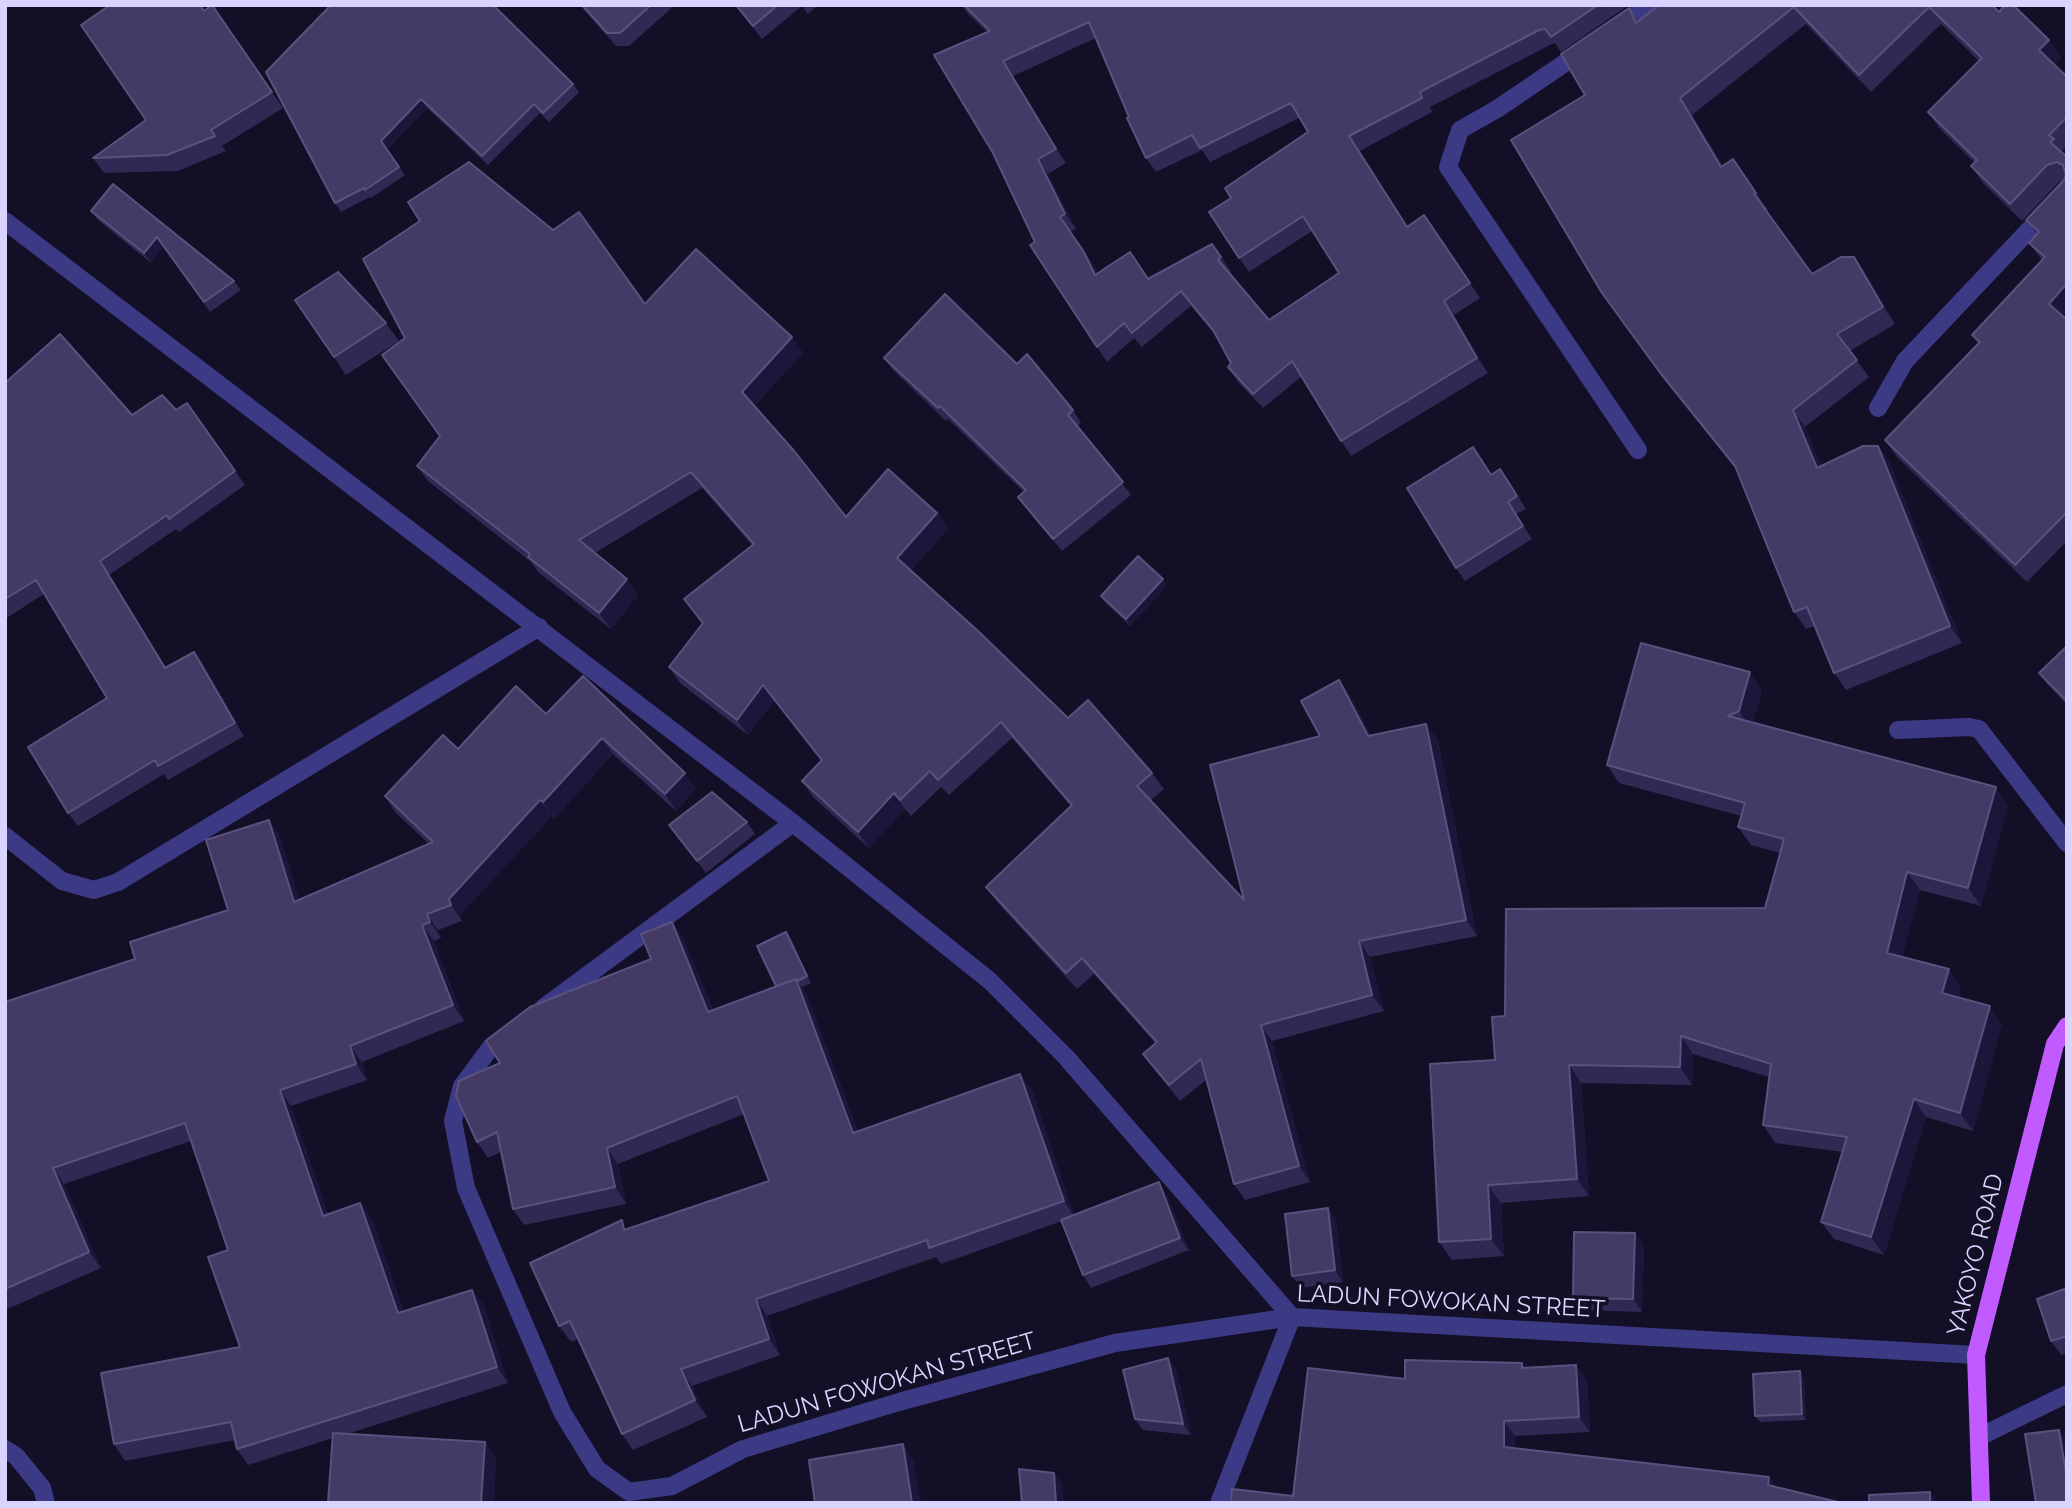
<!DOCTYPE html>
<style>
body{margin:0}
#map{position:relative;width:2072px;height:1508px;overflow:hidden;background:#130f26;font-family:Raleway,sans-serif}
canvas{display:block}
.frame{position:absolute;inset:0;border:7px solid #d9d4ff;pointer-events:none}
</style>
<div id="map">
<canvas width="2072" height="1508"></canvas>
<div class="frame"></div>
</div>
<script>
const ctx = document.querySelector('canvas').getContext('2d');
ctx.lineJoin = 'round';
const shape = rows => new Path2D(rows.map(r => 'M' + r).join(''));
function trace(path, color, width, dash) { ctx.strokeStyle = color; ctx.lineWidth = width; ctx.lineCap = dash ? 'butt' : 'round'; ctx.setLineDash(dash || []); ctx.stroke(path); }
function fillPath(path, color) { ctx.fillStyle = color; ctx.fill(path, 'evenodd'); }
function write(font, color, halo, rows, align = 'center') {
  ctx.font = font + ' Raleway,sans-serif'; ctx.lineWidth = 7; ctx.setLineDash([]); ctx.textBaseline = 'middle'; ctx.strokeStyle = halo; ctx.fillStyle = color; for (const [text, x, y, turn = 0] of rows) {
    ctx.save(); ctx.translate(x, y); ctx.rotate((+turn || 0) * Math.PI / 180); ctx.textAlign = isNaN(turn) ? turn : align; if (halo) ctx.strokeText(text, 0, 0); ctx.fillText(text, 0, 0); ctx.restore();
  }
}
const minor = shape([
 [1615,29,1650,5],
 [1584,50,1497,109,1460,130,1448,167,1638,450],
 [5,221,793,823,990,981,1066,1057,1292,1317,1219,1503],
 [1878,408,1905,361,2067,190],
 [1898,730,1969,727,1979,729,2067,843],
 [5,836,62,881,94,890,118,882,539,627],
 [543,1008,793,823],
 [509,1033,491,1047,462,1086,453,1121,466,1188,562,1412,597,1469,629,1492,672,1486,743,1449,899,1402,1115,1343,1292,1317,1976,1355],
 [1979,1437,2067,1394],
 [5,1449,16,1456,42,1488,46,1503]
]);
const major = shape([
 [1981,1503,1976,1355,2055,1044,2067,1026]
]);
const wall = shape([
 [212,5,283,108,222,146,226,151,178,171,104,173,93,158,146,120,204,11],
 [580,5,675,5,629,46,616,46],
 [735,5,818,5,808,14,802,6,762,39],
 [962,5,1629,5,1561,52,1555,43,1550,45,1430,107,1432,112,1360,151,1407,226,1424,215,1480,298,1454,315,1488,373,1351,456,1301,377,1263,408,1238,382,1228,367,1231,363,1217,337,1191,306,1142,347,1134,338,1107,362,1097,347,1035,242,987,32,968,14],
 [1096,38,1146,158,1156,172,1202,150,1210,162,1299,118,1308,132,1231,198,1239,258,1249,272,1312,231,1339,273,1269,320,1230,273,1231,272,1212,244,1149,279,1098,274,1094,266,1070,231,1076,229,1048,174,1066,163,1013,76],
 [1659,5,1992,5,1999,12,2049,40,2061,57,2054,65,2067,77,2067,146,2062,151,2067,157,2067,314,2063,317,2067,320,2067,541,2027,582,1897,457,1885,440,1978,344,1972,335,2042,260,2029,243,2037,234,2026,220,2063,181,2059,182,2022,221,1983,183,1971,166,1974,162,1940,129,1928,112,1979,61,1941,24,1871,92,1806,24,1692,115,1723,166,1733,159,1768,210,1766,211,1812,274,1854,257,1866,274,1895,324,1850,351,1869,377,1805,427,1821,466,1878,446,1890,463,1962,643,1846,690,1834,673,1815,626,1806,629,1794,612,1737,470,1670,387,1602,293,1585,95,1629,8,1638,22],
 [266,72,573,84,579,92,549,122,540,113,488,165,427,108,387,150,405,175,371,198,370,197,341,212,335,203],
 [91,211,234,281,241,290,210,312,163,247,151,263,98,220],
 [295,300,386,323,399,341,346,375],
 [645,304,792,337,803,353,754,406,846,517,937,513,948,529,911,570,1068,718,1152,773,1164,789,1151,800,1244,900,1320,736,1339,680,1350,696,1371,735,1438,740,1477,936,1370,957,1384,1011,1272,1041,1310,1182,1245,1200,1234,1184,1206,1080,1180,1101,1155,1070,1143,1054,1156,1044,1094,974,1077,989,998,903,986,887,1071,806,1012,738,949,795,941,787,911,816,905,809,869,848,813,797,802,781,821,761,774,701,748,735,680,683,669,667,702,624,684,599,752,545,702,488,595,553,638,595,611,629,539,573,531,562,428,481,417,466],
 [884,358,1017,364,1073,410,1081,423,1078,426,1131,495,1062,551,1027,509,1018,497,1024,492,948,419,946,421,893,370],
 [5,383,132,415,176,410,187,403,245,485,179,532,176,529,109,575,166,668,204,665,244,736,168,780,164,774,78,826,68,813,107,698,44,594,5,619],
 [1482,459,1491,474,1500,469,1509,481,1526,509,1516,514,1532,539,1465,581,1456,568],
 [1167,586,1130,626,1105,602,1101,596],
 [2067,646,2067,705,2048,685,2039,673],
 [583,676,696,789,676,811,613,754,554,819,552,816,460,915,462,921,438,930,441,938,434,941,464,1021,362,1062,367,1080,291,1106,328,1214,360,1203,372,1219,404,1312,472,1290,484,1306,508,1383,347,1434,485,1442,496,1458,494,1503,328,1503,333,1438,248,1465,237,1449,235,1440,125,1461,114,1444,240,1347,228,1250,191,1141,64,1184,101,1268,5,1310,5,1002,135,959,228,910,269,820,280,837,299,899,429,844,396,813,385,796,458,749,546,714],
 [1762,690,1753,722,2008,805,1981,906,1920,890,1902,957,1961,987,1958,998,2002,1024,1973,1131,1926,1117,1884,1255,1834,1239,1821,1222,1843,1152,1775,1143,1763,1125,1769,1077,1693,1054,1692,1085,1581,1083,1589,1196,1501,1203,1504,1256,1452,1260,1439,1242,1495,1060,1505,1016,1765,908,1780,853,1751,845,1738,827,1741,816,1619,783,1607,765],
 [747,822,755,834,706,873,669,825],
 [786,932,791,938,811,983,802,987,807,995,858,1131,1020,1074,1032,1090,1074,1215,1167,1195,1189,1250,1091,1288,1083,1275,1062,1221,941,1264,936,1257,767,1316,780,1355,692,1386,707,1417,633,1450,622,1434,578,1339,571,1342,559,1326,628,1229,769,1181,744,1114,618,1164,626,1204,524,1225,513,1209,501,1152,488,1158,477,1142,500,1063,651,959,683,938,713,1010,776,986],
 [1336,1220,1343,1282,1301,1288,1292,1276],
 [1635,1233,1644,1245,1642,1312,1582,1310,1573,1298],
 [2067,1288,2067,1353,2061,1355,2051,1341],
 [1168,1358,1176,1369,1191,1435,1143,1430,1135,1419],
 [1522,1363,1525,1368,1587,1380,1590,1432,1515,1436,1515,1449,1769,1477,1776,1487,1231,1503,1293,1496,1405,1379],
 [1800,1371,1804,1378,1806,1420,1760,1422,1755,1416]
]);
const shadedWall = shape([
 [2049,40,2061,57,2051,67,2039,50],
 [1003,61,1013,76,1066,163,1056,149],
 [1680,98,1692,115,1733,184,1721,167],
 [421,99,427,108,387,150,381,141],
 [1349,136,1360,151,1417,241,1407,227],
 [1038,159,1048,174,1076,229,1065,214],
 [1060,217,1094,266,1106,290,1095,275],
 [157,237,163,247,151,263,144,253],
 [1854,257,1866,274,1895,324,1883,307],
 [2067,283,2067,314,2061,321,2049,304],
 [1444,301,1454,315,1488,373,1477,358],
 [792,337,803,353,753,407,742,392],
 [1793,410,1805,427,1829,485,1817,468],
 [1878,446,1890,463,1962,643,1950,626],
 [937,513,948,529,908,574,897,558],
 [100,561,109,575,174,682,165,668],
 [627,579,638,595,611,629,599,613],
 [1163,579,1167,586,1130,626,1126,619],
 [194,652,204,665,244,736,235,723],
 [1750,672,1762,690,1751,729,1739,711],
 [1339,680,1350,696,1380,752,1368,736],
 [763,685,774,701,748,735,737,720],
 [1426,724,1438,740,1477,936,1466,920],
 [602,738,613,754,554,819,543,802],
 [685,773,696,789,676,811,665,794],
 [1996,787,2008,805,1981,906,1968,888],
 [894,793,905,809,869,848,858,832],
 [540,800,552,816,460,915,462,921,451,905,449,899],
 [269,820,280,837,305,918,294,902],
 [1907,872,1920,890,1899,970,1887,953],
 [427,914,438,930,441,938,430,922],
 [672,922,683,938,720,1028,708,1012],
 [422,925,434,941,464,1021,453,1005],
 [786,932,791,938,811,983,807,976],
 [1359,941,1370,957,1384,1011,1372,995],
 [1949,969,1961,987,1955,1011,1942,993],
 [796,979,807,995,865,1149,853,1133],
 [1990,1006,2002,1024,1973,1131,1960,1113],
 [1261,1025,1272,1041,1310,1182,1299,1166],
 [1681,1036,1693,1054,1692,1085,1680,1067],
 [350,1046,362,1062,367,1080,356,1064],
 [1569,1065,1581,1083,1589,1196,1577,1179],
 [1020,1074,1032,1090,1075,1217,1064,1201],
 [280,1090,291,1106,334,1232,323,1216],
 [1914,1099,1926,1117,1884,1255,1871,1237],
 [607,1148,618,1164,626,1204,615,1187],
 [53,1168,64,1184,101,1268,89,1252],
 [1159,1182,1167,1195,1189,1250,1180,1238],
 [1488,1185,1501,1203,1504,1256,1491,1239],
 [360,1203,372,1219,410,1330,398,1313],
 [1328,1208,1336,1220,1343,1282,1335,1270],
 [1635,1233,1644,1245,1642,1312,1633,1299],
 [472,1290,484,1306,508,1383,497,1367],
 [756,1299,767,1316,780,1355,769,1339],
 [1168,1358,1176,1369,1191,1435,1183,1424],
 [1576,1365,1587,1380,1590,1432,1579,1417],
 [681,1369,692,1386,707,1417,695,1400],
 [1800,1371,1804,1378,1806,1420,1802,1414],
 [1504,1421,1515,1436,1514,1463,1504,1447],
 [2059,1430,2065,1439,2067,1448,2067,1479],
 [485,1442,496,1458,494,1503,481,1503],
 [903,1444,914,1461,921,1503,912,1503],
 [1054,1473,1062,1484,1064,1503,1056,1503],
 [1769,1477,1779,1492,1768,1485],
 [1930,1492,1937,1503,1930,1503]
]);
const building = shape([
 [110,5,200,5,204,11,212,5,272,92,211,130,215,136,167,155,93,158,146,120,81,25,110,5],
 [331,5,493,5,573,84,543,113,534,104,482,156,421,99,381,141,399,167,365,190,364,188,335,203,266,72,331,5],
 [582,5,651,5,620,33,607,33,582,5],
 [736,5,778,5,753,26,736,5],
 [964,5,1598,5,1551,37,1545,29,1539,30,1420,92,1422,98,1349,136,1407,227,1424,215,1470,283,1444,301,1477,358,1341,441,1292,361,1253,394,1228,367,1231,363,1213,330,1181,291,1132,333,1124,323,1097,347,1030,245,1035,242,993,153,934,55,990,31,964,5],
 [1089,22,1129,117,1127,118,1146,158,1192,135,1200,148,1291,103,1308,132,1225,188,1231,198,1209,212,1239,258,1303,216,1339,273,1269,320,1218,260,1221,257,1212,244,1148,279,1130,252,1095,275,1084,252,1060,217,1065,214,1038,159,1056,149,1003,61,1089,22],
 [1659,5,1992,5,1999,12,2005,5,2013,5,2049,40,2039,50,2067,77,2067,117,2049,135,2054,139,2050,142,2067,157,2067,283,2049,304,2067,320,2067,512,2015,565,1885,440,1980,342,1972,335,2045,257,2029,243,2039,232,2026,220,2064,180,2066,175,2063,165,2057,162,2047,165,2010,204,1971,166,1977,160,1928,112,1982,58,1929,7,1859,75,1794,7,1680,98,1721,167,1733,159,1756,193,1754,194,1812,274,1841,257,1854,257,1883,307,1837,334,1857,360,1793,410,1817,468,1863,446,1878,446,1950,626,1834,673,1807,607,1794,612,1735,466,1658,370,1602,293,1511,140,1585,95,1561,54,1629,8,1636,23,1659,5],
 [469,162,553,230,579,212,645,304,696,249,792,337,742,392,795,452,846,517,888,469,937,513,897,558,978,631,1068,718,1088,700,1152,773,1137,786,1244,900,1210,765,1320,736,1301,701,1339,680,1368,736,1426,724,1466,920,1359,941,1372,995,1261,1025,1299,1166,1234,1184,1201,1059,1169,1085,1143,1054,1157,1042,1082,958,1066,973,986,887,1072,805,1001,722,938,780,930,771,900,800,894,793,858,832,802,781,822,760,763,685,737,720,669,667,703,623,684,599,754,544,691,472,579,540,627,579,599,613,528,557,530,554,417,466,440,436,382,355,405,338,363,259,420,221,408,202,469,162],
 [113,184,234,281,204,302,157,237,144,253,91,211,113,184],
 [338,272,386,323,334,357,295,300,338,272],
 [945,294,1017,364,1027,354,1073,410,1068,415,1123,482,1053,539,1018,497,1026,490,940,406,938,408,884,358,945,294],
 [60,334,132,415,162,395,176,410,187,403,235,471,169,519,167,515,100,561,165,668,194,652,235,723,158,766,155,760,68,813,28,747,107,698,36,580,5,599,5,383,60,334],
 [1473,447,1491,475,1500,469,1517,496,1508,502,1523,526,1456,568,1407,488,1473,447],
 [1138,556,1163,579,1126,619,1101,596,1138,556],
 [1641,643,1750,672,1739,711,1728,716,1996,787,1968,888,1907,872,1887,953,1949,969,1942,993,1990,1006,1960,1113,1914,1099,1871,1237,1821,1222,1847,1137,1763,1125,1771,1064,1681,1036,1680,1067,1569,1065,1577,1179,1488,1185,1491,1239,1439,1242,1430,1064,1495,1060,1492,1017,1505,1016,1506,909,1765,908,1784,839,1738,827,1745,803,1607,765,1641,643],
 [2067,646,2067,701,2039,673,2067,646],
 [583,676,685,773,665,794,602,738,543,802,540,800,449,899,451,905,427,914,430,922,422,925,453,1005,350,1046,356,1064,280,1090,323,1216,360,1203,398,1313,472,1290,497,1367,237,1449,231,1422,114,1444,101,1373,240,1347,208,1257,228,1250,185,1123,53,1168,89,1252,5,1289,5,1002,135,959,130,942,228,910,206,840,269,820,294,902,433,842,385,796,443,735,458,749,516,686,546,714,583,676],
 [712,792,747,822,697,861,669,825,712,792],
 [672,922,708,1012,796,979,853,1133,1020,1074,1064,1201,929,1248,927,1240,756,1299,769,1339,681,1369,695,1400,622,1434,570,1321,559,1326,530,1263,622,1220,624,1230,769,1181,737,1096,607,1148,615,1187,513,1209,497,1132,477,1142,456,1096,459,1081,500,1063,486,1041,488,1039,530,1007,651,959,641,934,672,922],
 [786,932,807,976,797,981,796,979,776,986,757,946,786,932],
 [1159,1182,1180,1238,1083,1275,1061,1220,1159,1182],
 [1328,1208,1335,1270,1292,1276,1285,1214,1328,1208],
 [1574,1232,1635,1233,1633,1299,1573,1298,1574,1232],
 [2067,1288,2067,1336,2051,1341,2037,1299,2067,1288],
 [1168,1358,1183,1424,1135,1419,1123,1370,1168,1358],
 [1405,1360,1522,1363,1522,1368,1576,1365,1579,1417,1504,1421,1504,1447,1769,1477,1768,1485,1842,1503,1231,1503,1232,1489,1293,1496,1308,1368,1405,1379,1405,1360],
 [1800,1371,1802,1414,1755,1416,1753,1374,1800,1371],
 [2059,1430,2067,1479,2067,1503,2036,1503,2025,1434,2059,1430],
 [333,1433,485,1442,481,1503,328,1503,333,1433],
 [903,1444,912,1503,815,1503,809,1460,903,1444],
 [1019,1469,1054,1473,1056,1503,1022,1503,1019,1469],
 [1930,1492,1930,1503,1869,1503,1869,1495,1930,1492]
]);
const streetNames = [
 ["YAKOYO ROAD",1976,1255,-76],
 ["LADUN FOWOKAN STREET",1451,1302,3],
 ["LADUN FOWOKAN STREET",887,1383,-16]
];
trace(minor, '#3d3a85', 18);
trace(major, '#c25bff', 18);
fillPath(wall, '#312854');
fillPath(shadedWall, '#1d163a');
fillPath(building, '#433a66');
trace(building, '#5a527e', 2);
write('24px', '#d9d4ff', '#130f26', streetNames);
</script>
